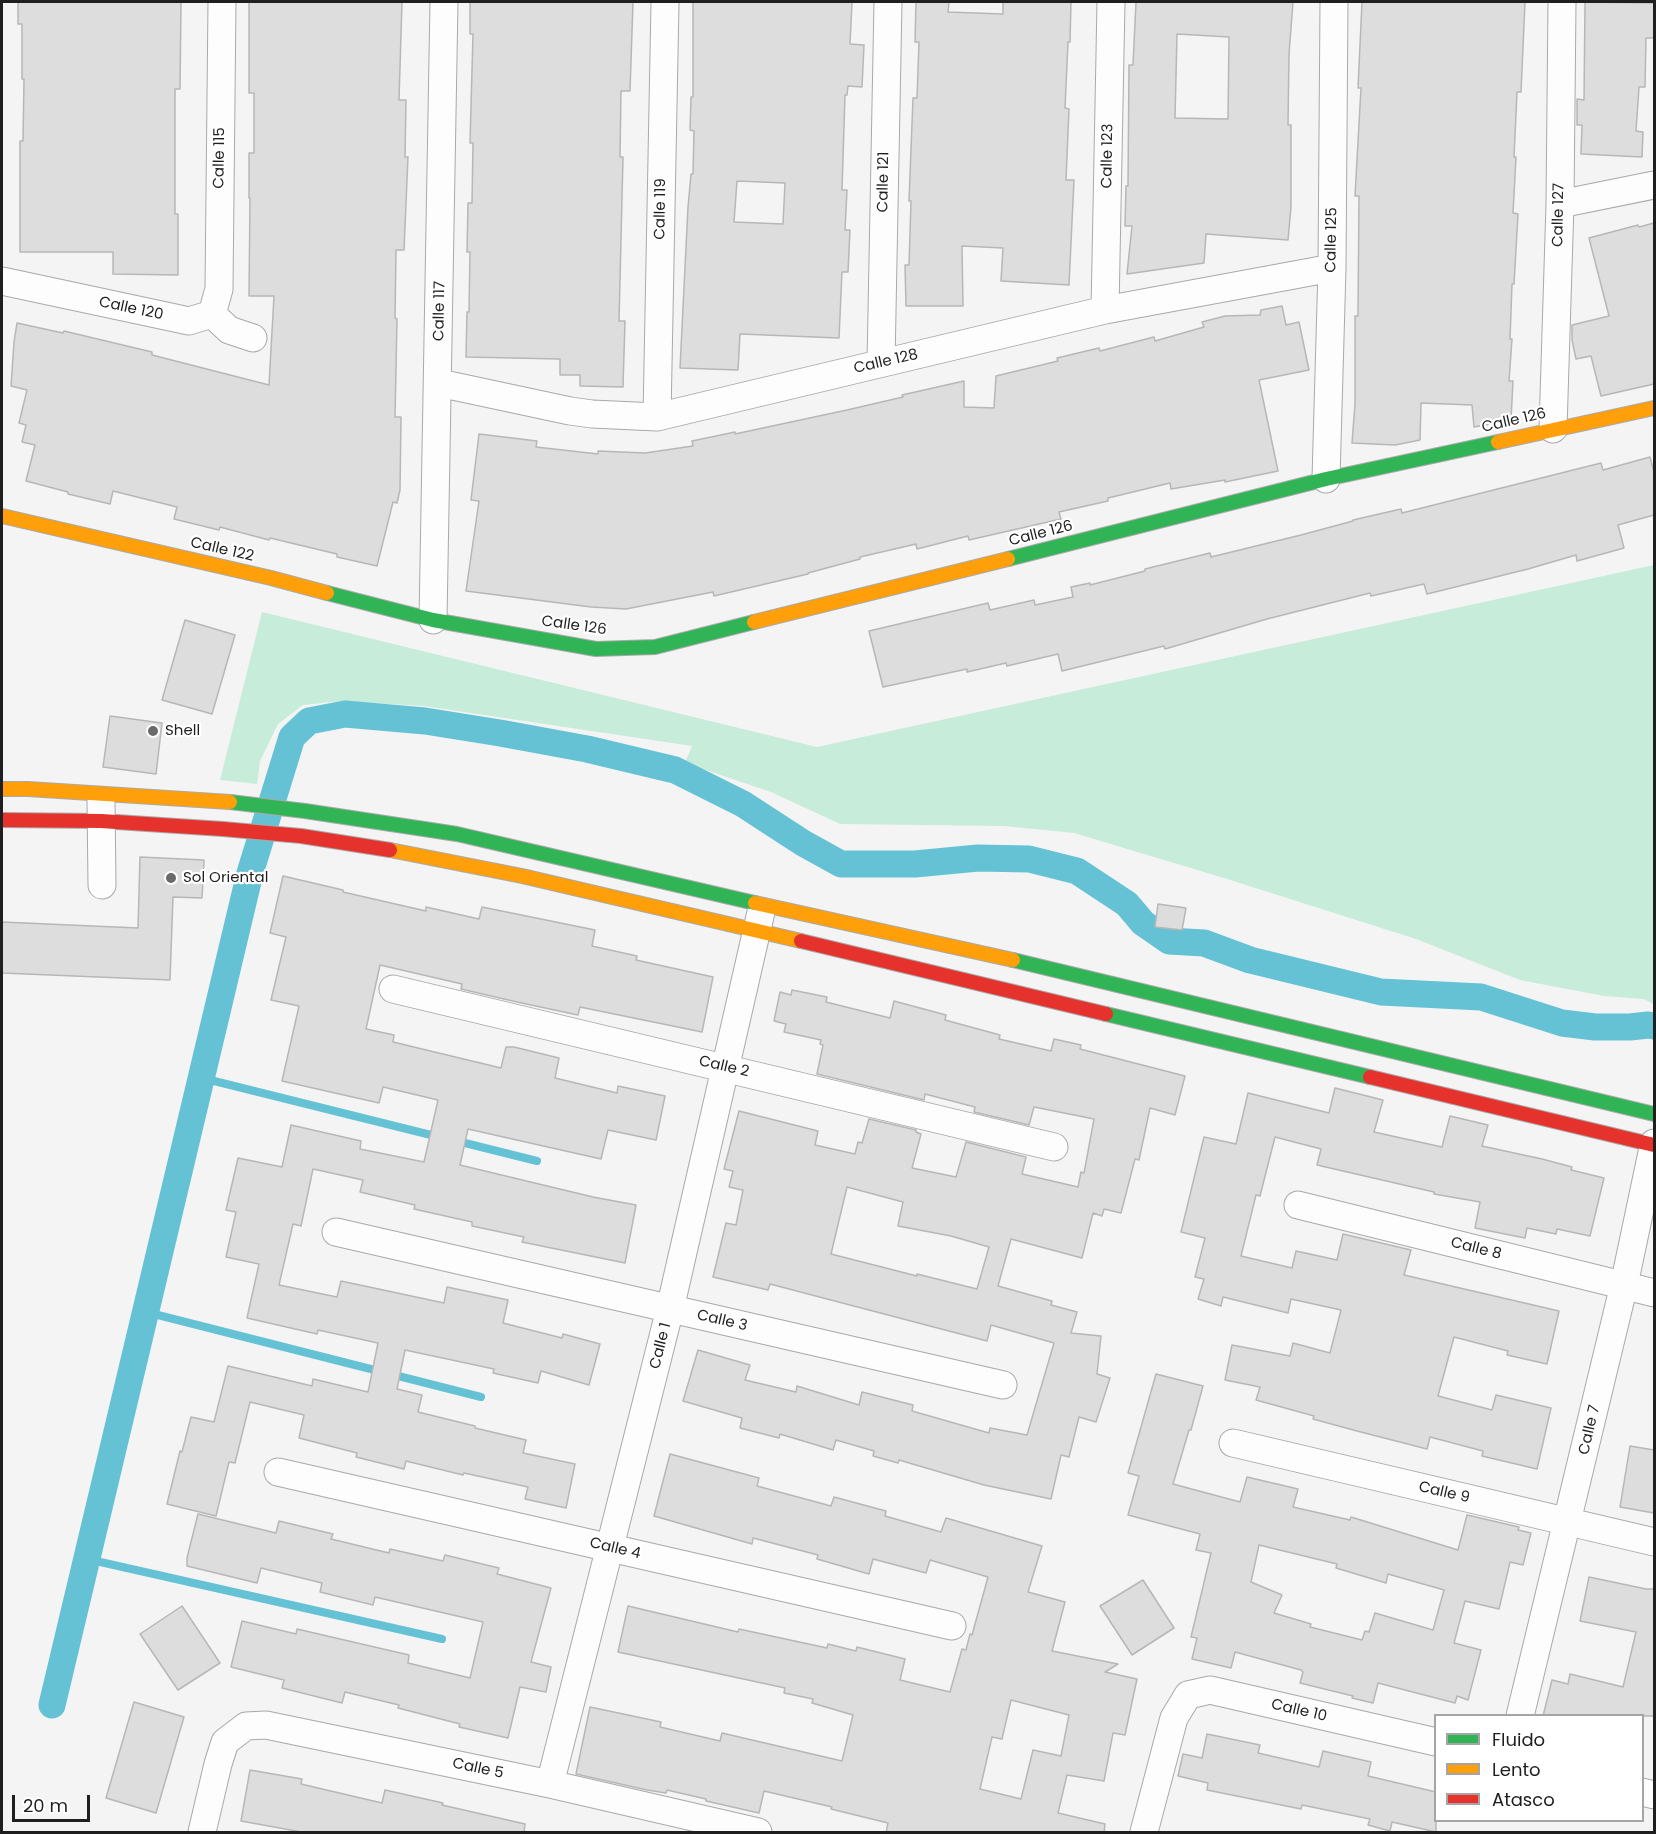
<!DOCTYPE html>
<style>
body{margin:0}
#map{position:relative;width:1656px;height:1834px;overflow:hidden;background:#f4f4f5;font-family:Poppins,sans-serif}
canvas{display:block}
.frame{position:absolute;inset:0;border:3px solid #201f20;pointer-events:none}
.legend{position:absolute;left:1434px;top:1714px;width:210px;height:108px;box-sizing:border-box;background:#fff;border:2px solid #a6a5a6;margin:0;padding:8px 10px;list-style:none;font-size:18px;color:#201f20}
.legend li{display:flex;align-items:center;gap:12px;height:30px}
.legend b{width:30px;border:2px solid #a6a5a6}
.scale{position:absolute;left:12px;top:1795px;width:78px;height:27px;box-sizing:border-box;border:3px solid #201f20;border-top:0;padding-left:8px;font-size:18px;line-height:21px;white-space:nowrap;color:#201f20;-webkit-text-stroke:4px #fff;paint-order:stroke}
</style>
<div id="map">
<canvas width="1656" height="1834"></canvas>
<div class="frame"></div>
<ul class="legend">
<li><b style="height:8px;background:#30b455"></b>Fluido</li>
<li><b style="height:8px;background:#ff9f0a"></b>Lento</li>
<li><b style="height:8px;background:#e5322d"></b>Atasco</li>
</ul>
<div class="scale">20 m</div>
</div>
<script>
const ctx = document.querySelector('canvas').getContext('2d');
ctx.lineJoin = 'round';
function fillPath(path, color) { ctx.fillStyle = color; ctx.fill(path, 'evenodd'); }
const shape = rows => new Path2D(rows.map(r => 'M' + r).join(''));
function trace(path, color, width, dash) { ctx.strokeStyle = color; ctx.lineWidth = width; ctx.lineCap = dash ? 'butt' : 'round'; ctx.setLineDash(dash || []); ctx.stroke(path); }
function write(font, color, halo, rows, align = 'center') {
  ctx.font = font + ' Poppins,sans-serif'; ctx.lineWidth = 4.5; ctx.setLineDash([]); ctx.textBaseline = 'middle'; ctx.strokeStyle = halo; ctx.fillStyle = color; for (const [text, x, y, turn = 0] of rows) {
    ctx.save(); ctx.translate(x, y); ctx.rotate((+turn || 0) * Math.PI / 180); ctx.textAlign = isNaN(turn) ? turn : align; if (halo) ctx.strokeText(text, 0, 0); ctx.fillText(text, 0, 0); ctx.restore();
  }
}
const green = shape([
 [1654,565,1654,1004,1643,999,1604,996,1520,980,1416,939,1224,878,1074,833,1004,826,840,824,771,792,685,763,692,746,424,706,341,701,303,705,278,724,260,761,257,784,220,780,262,612,817,747]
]);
const stream = shape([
 [202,1078,439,1137],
 [457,1141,537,1161],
 [146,1312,481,1397],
 [87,1559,442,1639]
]);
const canal = shape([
 [52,1705,250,873,292,737,309,721,345,714,425,721,500,733,587,749,675,770,743,804,803,843,841,864,915,864,978,858,1029,859,1077,871,1127,904,1143,923,1169,941,1204,943,1250,960,1381,992,1481,997,1562,1023,1595,1027,1630,1027,1648,1025,1654,1026]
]);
const building = shape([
 [18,2,181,2,180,89,175,89,175,214,178,214,178,275,113,274,113,252,20,252,20,141,23,141,24,79,22,79,22,24,18,24,18,2],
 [249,2,402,2,399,100,406,100,405,157,408,157,404,250,396,250,395,318,397,319,395,417,401,417,400,490,397,503,393,502,377,566,337,557,337,554,270,538,269,540,220,527,219,530,174,519,177,507,113,491,110,504,68,494,68,492,26,481,35,445,22,442,26,425,19,423,27,390,11,386,14,342,17,323,63,333,64,331,152,352,152,355,269,385,274,296,249,296,250,198,249,198,249,153,254,153,254,93,249,93,249,2],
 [470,2,633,2,630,91,621,91,620,157,623,157,619,321,625,321,623,387,580,386,580,375,560,375,560,359,466,357,467,312,469,312,470,252,467,252,468,203,472,203,473,143,470,143,473,34,470,34,470,2],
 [693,2,852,2,850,44,864,45,862,87,848,86,847,95,845,95,842,190,847,190,845,230,850,230,848,272,842,272,839,338,740,334,738,370,680,368,688,207,691,174,693,174,694,131,690,130,691,97,693,97,693,2],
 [737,181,785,183,783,224,734,222,737,181],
 [916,2,949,2,948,12,1003,14,1003,2,1071,2,1070,42,1068,42,1065,108,1069,109,1066,180,1074,180,1069,285,1001,281,1003,248,962,246,963,306,906,306,905,265,909,265,911,201,909,201,913,98,917,98,919,42,915,42,916,2],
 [1136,2,1293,2,1289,54,1288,125,1291,125,1291,207,1288,240,1206,234,1204,263,1127,274,1132,226,1125,226,1126,186,1128,186,1129,65,1133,65,1136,2],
 [1177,34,1229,37,1228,119,1175,118,1177,34],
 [1362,2,1525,2,1521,92,1517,92,1514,157,1516,157,1513,213,1518,214,1514,284,1512,284,1510,339,1512,339,1509,381,1513,381,1511,420,1474,427,1472,405,1421,403,1420,440,1395,445,1352,443,1355,404,1355,316,1358,316,1359,196,1355,196,1361,88,1358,88,1362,2],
 [1585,2,1654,3,1654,38,1646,38,1645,87,1639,87,1636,131,1643,132,1642,157,1581,154,1582,125,1577,125,1577,99,1584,100,1585,2],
 [1654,223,1654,384,1601,396,1591,356,1576,359,1572,340,1572,325,1609,316,1589,238,1638,225,1639,227,1654,223],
 [1282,306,1286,325,1299,322,1309,370,1259,380,1278,471,1225,482,1225,480,1171,489,1170,483,1108,498,1108,501,1059,512,1061,519,969,540,968,536,917,549,916,544,860,557,860,559,808,573,808,574,714,596,713,592,626,609,591,607,466,591,479,501,471,500,479,434,537,441,536,447,598,454,598,451,645,453,693,446,692,441,735,432,735,434,847,410,903,397,902,395,964,381,964,407,994,408,996,376,1058,361,1057,358,1099,348,1100,351,1154,337,1155,341,1204,327,1202,322,1225,316,1260,315,1261,310,1282,306],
 [1650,457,1654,472,1654,515,1618,525,1624,548,1577,561,1576,555,1528,569,1427,594,1424,584,1371,596,1370,593,1267,619,1165,649,1164,646,1062,671,1058,654,1007,666,1006,663,967,672,967,669,883,687,869,631,988,603,990,610,1034,600,1035,605,1073,597,1071,587,1090,583,1090,585,1145,571,1145,569,1210,553,1211,557,1301,535,1353,521,1353,520,1401,509,1402,513,1601,463,1603,470,1650,457],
 [185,620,235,635,212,714,162,700,185,620],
 [110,716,162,723,156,774,103,767,110,716],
 [140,857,204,860,202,898,173,897,170,980,2,973,2,922,138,928,140,857],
 [283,876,343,890,343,892,426,911,426,907,479,919,482,907,595,930,592,946,637,956,636,960,713,977,702,1032,580,1007,578,1015,517,1002,461,989,462,984,380,965,366,1029,394,1035,393,1042,501,1068,506,1047,514,1047,559,1058,555,1078,617,1093,618,1086,665,1096,656,1140,608,1130,601,1159,468,1129,460,1165,593,1197,636,1205,625,1263,522,1242,524,1237,472,1226,472,1222,414,1209,415,1205,360,1192,363,1180,313,1169,301,1226,293,1224,279,1285,337,1297,341,1281,444,1303,447,1287,508,1300,503,1323,562,1338,563,1334,600,1344,589,1385,541,1371,538,1383,493,1373,494,1369,405,1350,397,1389,422,1395,418,1412,475,1426,475,1428,526,1440,523,1453,575,1464,566,1508,525,1499,528,1487,464,1473,463,1475,406,1461,404,1469,356,1457,357,1453,299,1438,304,1415,250,1402,235,1463,229,1462,216,1516,167,1504,180,1451,182,1452,191,1417,214,1422,228,1366,312,1386,313,1379,368,1392,378,1343,318,1330,317,1334,247,1318,259,1264,226,1257,236,1212,226,1210,238,1158,282,1167,291,1125,361,1141,360,1149,424,1162,438,1100,383,1087,379,1103,282,1081,299,1006,271,1000,286,937,270,933,283,876],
 [1158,904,1186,908,1182,930,1155,927,1158,904],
 [792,990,827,997,826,1002,890,1018,894,1001,946,1015,945,1020,1000,1035,999,1039,1051,1051,1054,1039,1081,1045,1080,1049,1185,1076,1175,1115,1150,1108,1139,1160,1135,1159,1121,1213,1104,1209,1102,1216,1093,1213,1082,1258,1011,1239,998,1286,1052,1301,1051,1305,1077,1312,1071,1333,1101,1336,1097,1374,1110,1378,1096,1422,1079,1417,1069,1457,1061,1455,1051,1499,984,1485,899,1460,898,1463,873,1456,874,1451,836,1440,833,1450,780,1434,779,1438,740,1428,742,1418,683,1401,698,1350,750,1365,745,1380,796,1392,797,1386,859,1405,862,1392,913,1405,912,1411,989,1433,990,1428,1027,1435,1054,1343,991,1325,987,1341,770,1284,768,1290,713,1277,726,1223,736,1225,743,1190,729,1187,733,1171,724,1169,739,1111,818,1131,815,1145,855,1154,858,1142,862,1143,869,1119,916,1130,916,1132,921,1134,912,1168,956,1177,966,1142,1026,1157,1022,1174,1078,1187,1081,1172,1084,1173,1094,1119,1034,1107,1029,1125,974,1112,975,1107,925,1094,924,1100,817,1074,823,1045,820,1044,821,1040,784,1032,786,1024,774,1021,780,992,791,995,792,990],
 [847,1187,903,1202,898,1226,951,1236,989,1247,977,1289,917,1274,917,1276,831,1254,847,1187],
 [1335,1088,1383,1100,1374,1132,1442,1147,1450,1116,1488,1125,1482,1146,1542,1159,1572,1167,1571,1170,1604,1178,1590,1236,1557,1229,1556,1234,1527,1228,1525,1238,1475,1228,1480,1202,1434,1194,1434,1192,1317,1165,1321,1149,1275,1137,1260,1196,1256,1195,1241,1256,1292,1268,1296,1251,1337,1260,1343,1234,1411,1250,1404,1275,1559,1311,1547,1364,1507,1355,1508,1351,1454,1337,1438,1396,1492,1410,1496,1395,1551,1408,1537,1469,1482,1456,1483,1451,1430,1437,1427,1449,1357,1431,1313,1419,1314,1416,1256,1400,1260,1387,1225,1380,1232,1345,1290,1356,1293,1343,1330,1353,1341,1310,1291,1299,1288,1313,1223,1297,1221,1306,1198,1299,1204,1279,1195,1277,1205,1238,1181,1232,1204,1137,1236,1144,1248,1093,1329,1113,1335,1088],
 [1156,1374,1203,1386,1191,1430,1189,1430,1173,1484,1240,1502,1247,1477,1298,1489,1293,1507,1350,1520,1351,1517,1458,1550,1467,1515,1519,1527,1518,1530,1531,1533,1523,1565,1510,1562,1499,1609,1465,1601,1454,1643,1481,1650,1468,1700,1457,1696,1455,1703,1378,1683,1373,1703,1352,1698,1353,1696,1300,1683,1303,1672,1301,1670,1235,1652,1231,1668,1192,1659,1197,1638,1191,1637,1211,1553,1196,1550,1200,1534,1128,1515,1139,1476,1128,1473,1156,1374],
 [1259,1545,1337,1564,1336,1568,1386,1583,1388,1574,1444,1590,1433,1630,1375,1613,1369,1632,1365,1631,1362,1640,1310,1627,1311,1624,1274,1613,1282,1595,1251,1582,1259,1545],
 [1630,1446,1654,1450,1654,1513,1620,1507,1630,1446],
 [670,1454,759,1478,757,1486,831,1506,834,1497,886,1511,885,1516,941,1532,946,1518,1042,1546,1028,1592,1065,1602,1052,1651,1118,1664,1105,1672,1137,1679,1125,1735,1113,1733,1104,1781,1067,1775,1058,1813,1105,1824,1104,1833,886,1833,888,1823,831,1809,832,1807,764,1791,759,1813,706,1801,706,1799,667,1790,666,1793,647,1790,576,1774,590,1707,661,1722,660,1727,720,1741,722,1733,842,1761,853,1715,812,1703,813,1699,784,1693,785,1688,618,1652,628,1606,738,1632,739,1629,827,1648,828,1644,856,1651,857,1647,905,1659,900,1680,950,1692,962,1649,966,1650,970,1634,972,1635,988,1577,930,1560,926,1573,873,1559,869,1574,817,1559,818,1555,753,1538,752,1544,654,1516,670,1454],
 [1011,1700,1069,1715,1061,1756,1033,1750,1021,1799,980,1789,992,1737,1002,1739,1011,1700],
 [198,1514,276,1533,279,1521,333,1534,331,1539,389,1553,390,1549,443,1561,445,1555,499,1568,497,1574,551,1588,531,1662,551,1667,546,1692,520,1687,508,1738,459,1727,460,1724,398,1708,399,1705,345,1692,342,1703,282,1688,284,1680,231,1667,242,1621,296,1634,297,1629,409,1655,408,1663,470,1678,483,1622,375,1597,373,1605,320,1592,322,1583,261,1568,257,1583,187,1566,187,1558,198,1514],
 [1589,1577,1646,1589,1654,1589,1654,1716,1543,1716,1552,1680,1568,1684,1570,1674,1623,1687,1636,1632,1580,1621,1589,1577],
 [1143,1580,1174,1628,1132,1655,1100,1606,1143,1580],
 [182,1606,220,1663,178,1690,140,1634,182,1606],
 [134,1702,184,1717,156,1813,106,1798,134,1702],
 [1207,1734,1260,1745,1258,1753,1319,1767,1323,1751,1371,1762,1368,1776,1436,1792,1436,1832,1392,1822,1390,1831,1368,1825,1370,1819,1302,1805,1301,1809,1207,1790,1208,1783,1178,1776,1183,1754,1202,1758,1207,1734],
 [250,1770,302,1779,301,1784,382,1803,385,1790,443,1803,442,1805,525,1824,524,1833,307,1833,241,1821,250,1770]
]);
const street = shape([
 [1560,204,1654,185],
 [2,281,189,321,212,314,229,330,253,338],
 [1105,310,1111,2],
 [212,314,219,289,222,2],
 [881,363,888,2],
 [439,383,570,411,592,414,657,417,1105,310,1332,268],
 [657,417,665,2],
 [1553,429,1560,204,1562,2],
 [1326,479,1332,268,1334,2],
 [433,620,444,2],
 [101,801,102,885],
 [393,989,1054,1147],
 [1298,1205,1654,1293],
 [336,1232,1003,1385],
 [1233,1443,1654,1542],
 [278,1472,952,1626],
 [1520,1716,1624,1285,1654,1143],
 [550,1784,670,1309,761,912],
 [1642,1792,1654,1795],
 [202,1832,218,1764,225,1742,246,1726,266,1725,550,1784,758,1832],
 [1144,1832,1174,1718,1188,1695,1210,1690,1436,1742]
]);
const fast = shape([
 [1008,559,1326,479,1498,442],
 [327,593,433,620,596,649,655,647,754,622],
 [230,802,305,811,457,834,755,903],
 [1013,960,1654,1114],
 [1106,1014,1370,1077]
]);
const slow = shape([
 [1498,442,1654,408],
 [2,516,271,578,327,593],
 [754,622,1008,559],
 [2,789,28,789,230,802],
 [390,850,522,876,801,941],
 [755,903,1013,960]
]);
const jam = shape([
 [2,820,101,821,223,829,301,836,390,850],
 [801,941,1106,1014],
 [1370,1077,1654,1145]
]);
const markers = [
 [153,731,6,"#6a6a6b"],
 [171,878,6,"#6a6a6b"]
];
const streetNames = [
 ["Calle 123",1108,156,-89],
 ["Calle 115",220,158,-89],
 ["Calle 121",884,182,-89],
 ["Calle 119",661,209,-89],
 ["Calle 127",1559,215,-89],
 ["Calle 125",1332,240,-89],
 ["Calle 120",131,309,12],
 ["Calle 117",440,311,-89],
 ["Calle 128",886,362,-13],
 ["Calle 126",1514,421,-13],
 ["Calle 126",1041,534,-14],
 ["Calle 122",222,550,13],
 ["Calle 126",574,626,8],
 ["Calle 2",724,1067,13],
 ["Calle 8",1476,1249,14],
 ["Calle 3",722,1321,13],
 ["Calle 1",661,1346,-76],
 ["Calle 7",1590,1430,-77],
 ["Calle 9",1444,1493,13],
 ["Calle 4",615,1549,13],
 ["Calle 10",1299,1711,13],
 ["Calle 5",478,1769,12]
];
const poiNames = [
 ["Shell",165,731],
 ["Sol Oriental",183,878]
];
fillPath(green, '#c7ecda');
trace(stream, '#65c2d5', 8);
trace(canal, '#65c2d5', 27);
fillPath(building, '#dedddd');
trace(building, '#b8b6b7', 1.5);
trace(street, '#a9a9aa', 29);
trace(fast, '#a9a9aa', 16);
trace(slow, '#a9a9aa', 16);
trace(jam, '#a9a9aa', 16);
trace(street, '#fdfdfe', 27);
trace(fast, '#30b455', 14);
trace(slow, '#ff9f0a', 14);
trace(jam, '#e5322d', 14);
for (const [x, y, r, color] of markers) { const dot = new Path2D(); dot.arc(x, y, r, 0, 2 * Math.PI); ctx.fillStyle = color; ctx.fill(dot); trace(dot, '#fff', 2); }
write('15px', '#201f20', '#fff', streetNames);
write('15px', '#201f20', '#fff', poiNames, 'left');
</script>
